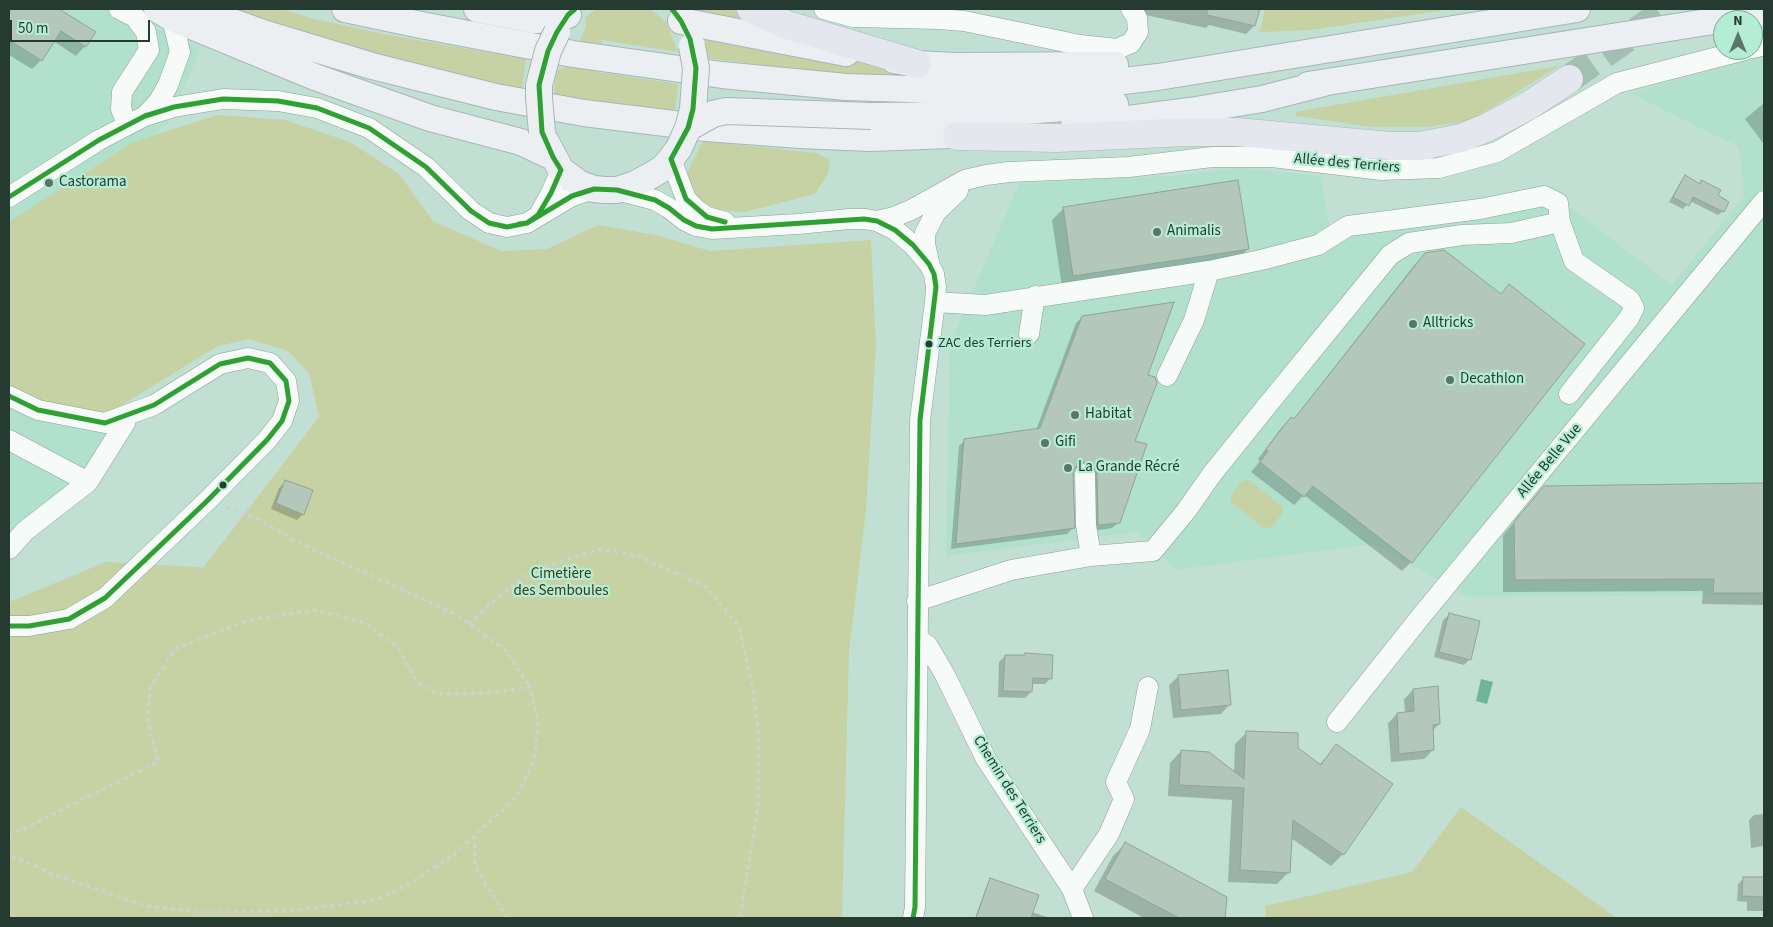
<!DOCTYPE html>
<meta charset="utf-8">
<style>
body{margin:0}
#map{position:relative;width:1773px;height:927px;overflow:hidden;background:#c2dfd3;font-family:"Source Sans 3",sans-serif}
canvas{display:block}
.frame{position:absolute;inset:0;border:10px solid #253b32;pointer-events:none}
.north{position:absolute;left:1713px;top:10px;width:50px;height:50px;box-sizing:border-box;background:#b5ecd4;border:1px solid #7ba593;border-radius:50%;rotate:0deg;font-size:14px;font-weight:700;line-height:20px;text-align:center;color:#253b32}
.north::after{content:'';display:block;margin:auto;width:18px;height:22px;background:#5c746a;clip-path:polygon(50% 0,100% 100%,50% 72%,0 100%)}
.scale{position:absolute;left:10px;top:20px;width:140px;height:22px;box-sizing:border-box;border:2px solid #253b32;border-top:0;padding-left:6px;font-size:15px;line-height:18px;white-space:nowrap;color:#253b32;-webkit-text-stroke:4px #b5ecd4;paint-order:stroke}
</style>
<div id="map">
<canvas width="1773" height="927"></canvas>
<div class="frame"></div>
<div class="north">N</div>
<div class="scale">50 m</div>
</div>
<script>
const ctx = document.querySelector('canvas').getContext('2d');
ctx.lineJoin = 'round';
function fillPath(path, color) { ctx.fillStyle = color; ctx.fill(path, 'evenodd'); }
const shape = rows => new Path2D(rows.map(r => 'M' + r).join(''));
function trace(path, color, width, dash) { ctx.strokeStyle = color; ctx.lineWidth = width; ctx.lineCap = dash ? 'butt' : 'round'; ctx.setLineDash(dash || []); ctx.stroke(path); }
function write(font, color, halo, rows, align = 'center') {
  ctx.font = font + ' "Source Sans 3",sans-serif'; ctx.lineWidth = 4.5; ctx.setLineDash([]); ctx.textBaseline = 'middle'; ctx.strokeStyle = halo; ctx.fillStyle = color; for (const [text, x, y, turn = 0] of rows) {
    ctx.save(); ctx.translate(x, y); ctx.rotate((+turn || 0) * Math.PI / 180); ctx.textAlign = isNaN(turn) ? turn : align; if (halo) ctx.strokeText(text, 0, 0); ctx.fillText(text, 0, 0); ctx.restore();
  }
}
const built = shape([
 [9,9,118,9,201,48,169,123,9,243],
 [1764,55,1764,595,1468,597,1374,544,1175,570,1137,532,946,556,950,344,1019,183,1170,176,1240,168,1321,176,1329,226,1349,217,1545,188,1672,285,1744,196,1739,147,1630,93],
 [9,393,128,435,9,563]
]);
const green = shape([
 [235,9,281,9,315,19,383,34,526,59,522,89,441,73,371,53],
 [596,9,650,9,666,22,678,52,602,40,597,72,678,84,675,112,619,107,554,96,556,71,570,65,586,26,585,18],
 [692,9,731,9,789,34,697,13],
 [1265,9,1366,9,1384,11,1452,9,1311,30,1260,32],
 [701,32,913,72,914,75,863,75,821,73,708,58],
 [1559,66,1493,107,1468,121,1427,127,1372,127,1296,116,1295,112],
 [218,115,285,120,350,142,399,174,433,221,501,251,547,249,598,225,656,235,710,251,871,240,876,345,866,511,849,652,842,918,9,918,9,602,106,562,198,567,203,568,319,417,309,373,288,351,249,339,218,346,104,416,37,402,9,387,9,222,133,142],
 [703,141,816,153,830,160,828,174,815,194,745,212,715,210,696,198,688,182,688,171],
 [1249,480,1282,506,1283,513,1272,527,1263,528,1231,502,1231,495,1242,481],
 [1461,807,1617,918,1266,918,1265,906,1412,872]
]);
const water = shape([
 [1481,679,1493,682,1487,704,1476,701]
]);
const shadow = shape([
 [9,9,57,9,94,32,85,46,76,56,53,41,41,60,32,69,9,55],
 [1142,9,1258,9,1254,26,1246,34,1209,25,1206,28,1141,14],
 [1764,103,1764,143,1763,143,1745,119],
 [1686,177,1699,185,1702,182,1716,196,1723,211,1718,215,1690,201,1683,209,1669,202,1681,181],
 [1064,208,1248,249,1236,261,1062,287,1052,220],
 [1426,254,1500,295,1509,285,1411,562,1402,571,1304,495,1294,505,1251,472,1260,461,1258,459,1282,427,1291,418,1293,420,1416,263],
 [1082,317,1147,375,1119,522,1112,528,1093,531,1085,470,1077,468,1073,469,1072,474,1073,528,1067,534,951,549,959,446,965,440,1036,430,1076,323],
 [285,482,303,514,297,520,271,509,279,488],
 [1764,485,1764,605,1702,604,1703,591,1503,592,1503,535,1545,487],
 [1449,615,1470,659,1464,665,1434,657,1443,620],
 [1005,656,1051,678,1045,684,1031,684,1031,692,1025,698,998,697,999,662],
 [1179,676,1230,704,1221,714,1173,718,1169,685],
 [1413,690,1439,724,1432,731,1433,750,1424,759,1391,762,1388,723,1397,714,1405,713,1404,699],
 [1247,732,1296,748,1319,765,1336,746,1343,854,1331,866,1291,838,1289,872,1277,884,1228,882,1232,800,1168,796,1170,763,1181,751,1234,772,1235,744],
 [1764,814,1764,846,1751,848,1749,820,1754,815],
 [1125,844,1225,897,1224,918,1144,918,1094,891,1113,856],
 [1744,878,1764,878,1764,911,1747,911,1747,902,1737,901,1738,884],
 [991,880,1032,912,1050,918,975,918,988,882]
]);
const building = shape([
 [9,9,59,9,96,32,86,47,61,31,42,61,9,40,9,9],
 [1207,9,1260,9,1255,26,1207,15,1207,9],
 [1685,175,1700,184,1701,180,1721,190,1718,195,1729,202,1724,212,1693,197,1689,206,1673,197,1685,175],
 [1238,180,1249,249,1073,276,1063,207,1238,180],
 [1444,250,1501,294,1509,284,1585,344,1412,563,1313,486,1304,497,1260,462,1268,451,1266,449,1291,417,1294,419,1425,253,1444,250],
 [1174,302,1148,375,1155,377,1157,383,1135,441,1147,444,1120,523,1098,525,1097,473,1095,467,1091,464,1084,462,1078,464,1075,468,1073,474,1075,528,956,544,964,439,1040,428,1082,316,1174,302],
 [285,480,313,490,304,515,276,503,285,480],
 [1764,483,1764,593,1713,593,1714,579,1515,580,1514,522,1544,486,1764,483],
 [1449,613,1480,621,1471,660,1439,652,1449,613],
 [1025,653,1053,655,1052,679,1033,678,1032,692,1003,691,1005,655,1025,655,1025,653],
 [1228,670,1231,705,1181,710,1178,675,1228,670],
 [1438,686,1440,724,1433,725,1434,750,1399,754,1397,713,1414,711,1413,689,1438,686],
 [1246,731,1298,733,1298,748,1321,765,1336,744,1393,784,1344,855,1293,820,1290,873,1240,870,1244,788,1179,785,1181,750,1209,752,1244,779,1246,731],
 [1125,842,1227,897,1225,918,1179,918,1105,879,1125,842],
 [1743,877,1764,877,1764,897,1742,896,1743,877],
 [990,878,1039,895,1031,918,976,918,990,878]
]);
const highwayTunnel = shape([
 [1569,79,1668,9]
]);
const path = shape([
 [226,508,256,518,301,544,417,596,459,616,506,651,530,687],
 [469,624,486,607,531,571,601,549,638,556,704,586,739,626,752,685,759,736,758,806,740,918],
 [9,836,158,762,148,720,150,688,175,649,248,620,315,610,366,623,399,649,416,681,436,694,490,693,530,687,538,723,535,758,516,798,451,857,409,884,377,900,290,911,200,912,147,906,60,877,9,855],
 [475,836,475,866,507,918]
]);
const minor = shape([
 [119,9,135,17,146,32,149,50,122,92,121,109,127,124],
 [824,9,853,17,939,19,964,21,1080,45,1117,49,1131,43,1138,32,1137,18,1131,9],
 [1753,48,1764,45],
 [145,116,159,101,168,85,180,52,172,18],
 [671,159,686,199,697,210,707,217,725,222],
 [617,190,655,200,669,208,684,220,696,226,712,229,798,224,849,219,864,219,877,221,895,230,913,245,929,264,934,274,936,287,935,302,920,420,915,907,913,918],
 [9,197,99,140,145,116,174,107,223,99,278,101,317,108,369,128,426,167,471,211,489,223,507,227,527,223,572,196,594,189],
 [540,213,551,193,561,170],
 [877,221,894,217,911,210,965,180,986,175,1009,172,1129,167,1212,157,1272,157,1382,170,1439,168,1497,152,1617,83,1745,50],
 [929,262,925,244,925,233,936,212,958,191],
 [935,302,985,305,1209,271,1261,260,1318,245,1348,226,1480,209,1544,196,1558,203,1560,222,1574,261,1630,300,1634,308,1629,318,1569,394],
 [1029,334,1035,296],
 [1167,376,1194,320,1209,271],
 [9,396,38,410,105,423,154,405,220,364,248,358,270,363,286,381,289,401,282,421,267,440,207,501,105,598,69,619,29,626,9,626],
 [9,440,88,482],
 [1085,474,1086,525,1091,556],
 [9,549,25,531,88,482,125,423,127,415],
 [917,601,1011,570,1091,556,1153,551,1186,511,1212,474,1270,402,1390,255,1409,243,1462,235,1511,233,1560,222],
 [918,639,928,646,945,675,986,759,1072,889,1083,918],
 [1337,722,1422,615,1764,201],
 [1072,889,1109,834,1124,799,1116,782,1140,729,1148,687]
]);
const major = shape([
 [157,9,172,18,315,77,430,118,521,142,553,157],
 [196,9,266,34,372,66,496,97,584,113,706,128,800,135,870,138,978,134],
 [345,9,421,25,573,54,722,75,846,87,943,90,1020,89,1106,83,1158,77,1577,9],
 [477,9,534,20,554,19,568,15],
 [681,21,846,53],
 [894,60,917,64,955,66,1115,65],
 [1308,85,1764,13],
 [871,116,973,115,1115,104],
 [1074,126,1190,111,1262,99,1324,83],
 [546,142,561,170,580,184,594,189,605,190,617,190,635,184,650,176,662,169,671,159,679,148]
]);
const highway = shape([
 [751,9,787,25,917,64],
 [957,136,1057,138,1188,132,1237,132,1390,146,1420,146,1461,138,1486,128,1528,106,1569,79]
]);
const majorBridge = shape([
 [688,128,713,114,726,111,871,116],
 [542,132,539,98,539,85,548,51,557,32],
 [679,148,688,128,693,109,696,68,692,46]
]);
const bus1 = shape([
 [672,9,681,21,690,39,696,68,693,109,688,128,671,159,686,199,707,217,725,222],
 [9,197,99,140,145,116,174,107,223,99,278,101,317,108,369,128,426,167,471,211,489,223,507,227,527,223,572,196,594,189,617,190,655,200,669,208,684,220,696,226,712,229,864,219,877,221,895,230,913,245,929,264,934,274,936,287,920,420,915,907,913,918],
 [519,224,527,223,538,215,551,193,561,170,553,157,542,132,539,85,548,51,557,32,568,15,575,9],
 [9,396,38,410,105,423,154,405,220,364,248,358,270,363,286,381,289,401,282,421,267,440,207,501,105,598,69,619,29,626,9,626]
]);
const markers = [
 [49,183,5,"#5c746a"],
 [1157,232,5,"#5c746a"],
 [1413,324,5,"#5c746a"],
 [929,344,4.5,"#253b32"],
 [1450,380,5,"#5c746a"],
 [1075,415,5,"#5c746a"],
 [1045,443,5,"#5c746a"],
 [1068,468,5,"#5c746a"],
 [223,485,4.5,"#253b32"]
];
const busNames = [
 ["ZAC des Terriers",938,344]
];
const streetNames = [
 ["Allée des Terriers",1347,164,5],
 ["Allée Belle Vue",1550,461,-50],
 ["Chemin des Terriers",1009,790,58]
];
const poiNames = [
 ["Castorama",59,183],
 ["Animalis",1167,232],
 ["Alltricks",1423,324],
 ["Decathlon",1460,380],
 ["Habitat",1085,415],
 ["Gifi",1055,443],
 ["La Grande Récré",1078,468]
];
const parkNames = [
 ["Cimetière",561,575],
 ["des Semboules",561,592]
];
fillPath(built, '#b1e1cd');
fillPath(green, '#c6d2a4');
fillPath(water, '#6db69b');
fillPath(shadow, '#0003');
fillPath(building, '#b3c8bb');
trace(building, '#90a498', 1);
trace(highwayTunnel, '#a3beb3', 28, [28, 14]);
trace(minor, '#8aa198', 21);
trace(major, '#a8b6b8', 28);
trace(highway, '#a8b6b8', 29);
trace(path, '#cad3cf', 3, [4, 4]);
trace(minor, '#f6faf8', 20);
trace(major, '#eceff2', 26);
trace(highway, '#e4e8ee', 28);
trace(majorBridge, '#a8b6b8', 28, []);
trace(majorBridge, '#eceff2', 26);
trace(bus1, '#2ea132', 5);
for (const [x, y, r, color] of markers) { const dot = new Path2D(); dot.arc(x, y, r, 0, 2 * Math.PI); ctx.fillStyle = color; ctx.fill(dot); trace(dot, '#b5ecd4', 2); }
write('14px', '#253b32', '#b5ecd4', busNames, 'left');
write('15px', '#253b32', '#b5ecd4', streetNames);
write('15px', '#253b32', '#b5ecd4', poiNames, 'left');
write('15px', '#3c3a18', '#b5ecd4', parkNames);
</script>
